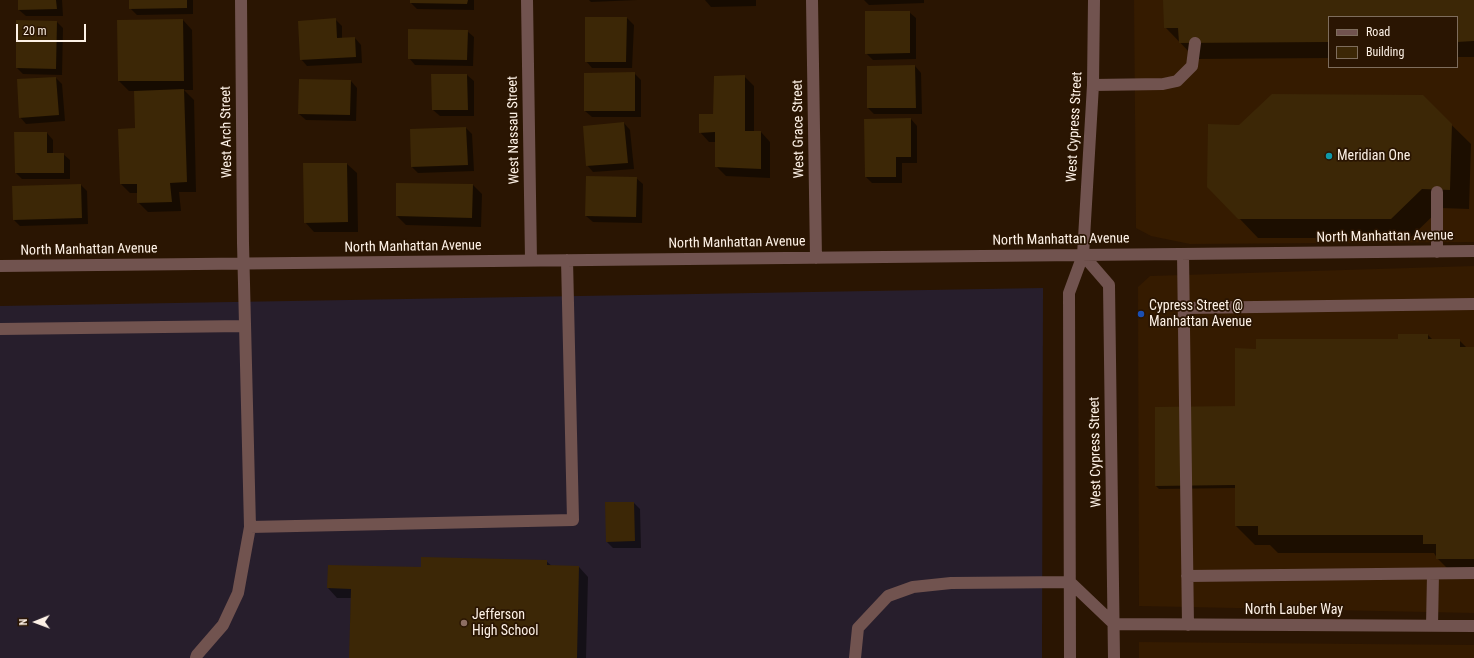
<!DOCTYPE html>
<style>
body{margin:0}
#map{position:relative;width:1474px;height:658px;overflow:hidden;background:#2a1502;font-family:"Roboto Condensed",sans-serif}
canvas{display:block}
.legend{position:absolute;left:1328px;top:16px;width:130px;height:52px;box-sizing:border-box;background:#2a1502;border:1px solid #7e6d5d;margin:0;padding:5px 7px;list-style:none;font-size:12px;color:#fdf1e6}
.legend li{display:flex;align-items:center;gap:8px;height:20px}
.legend b{width:20px;border:1px solid #7e6d5d}
.north{position:absolute;left:16px;top:602px;width:40px;height:40px;-webkit-text-stroke:3px #2a1502;paint-order:stroke;rotate:269deg;font-size:11px;font-weight:700;line-height:16px;text-align:center;color:#fdf1e6}
.north::after{content:'';display:block;margin:auto;width:14px;height:18px;background:#fdf1e6;clip-path:polygon(50% 0,100% 100%,50% 72%,0 100%)}
.scale{position:absolute;left:16px;top:24px;width:70px;height:18px;box-sizing:border-box;border:2px solid #fdf1e6;border-top:0;padding-left:5px;font-size:12px;line-height:14px;white-space:nowrap;color:#fdf1e6;-webkit-text-stroke:3px #2a1502;paint-order:stroke}
</style>
<div id="map">
<canvas width="1474" height="658"></canvas>
<ul class="legend">
<li><b style="height:5px;background:#71534f"></b>Road</li>
<li><b style="height:11px;background:#3c2706"></b>Building</li>
</ul>
<div class="north">N</div>
<div class="scale">20 m</div>
</div>
<script>
const ctx = document.querySelector('canvas').getContext('2d');
ctx.lineJoin = 'round';
function fillPath(path, color) { ctx.fillStyle = color; ctx.fill(path, 'evenodd'); }
const shape = rows => new Path2D(rows.map(r => 'M' + r).join(''));
function trace(path, color, width, dash) { ctx.strokeStyle = color; ctx.lineWidth = width; ctx.lineCap = dash ? 'butt' : 'round'; ctx.setLineDash(dash || []); ctx.stroke(path); }
function write(font, color, halo, rows, align = 'center') {
  ctx.font = font + ' "Roboto Condensed",sans-serif'; ctx.lineWidth = 3.5; ctx.setLineDash([]); ctx.textBaseline = 'middle'; ctx.strokeStyle = halo; ctx.fillStyle = color; for (const [text, x, y, turn = 0] of rows) {
    ctx.save(); ctx.translate(x, y); ctx.rotate((+turn || 0) * Math.PI / 180); ctx.textAlign = isNaN(turn) ? turn : align; if (halo) ctx.strokeText(text, 0, 0); ctx.fillText(text, 0, 0); ctx.restore();
  }
}
const built = shape([
 [1134,0,1474,0,1474,242,1190,244,1151,236,1136,228],
 [1329,17,1457,17,1457,67,1329,67],
 [1474,266,1474,613,1139,606,1138,287,1150,276],
 [1139,642,1474,645,1474,658,1139,658]
]);
const education = shape([
 [1043,288,1042,658,0,658,0,306]
]);
const shadow = shape([
 [19,0,62,0,63,16,26,16,19,10],
 [130,0,193,0,193,14,137,15,130,8],
 [411,0,474,0,474,10,417,9,411,3],
 [589,0,637,0,591,2],
 [705,0,756,0,756,6,711,7],
 [864,0,924,0,924,3,869,5],
 [1164,0,1474,0,1474,57,1457,57,1457,17,1329,17,1329,58,1196,59,1165,27],
 [909,12,916,18,916,59,873,60,866,53],
 [586,18,627,18,634,25,632,68,592,68,586,61],
 [335,19,342,26,342,39,355,38,361,45,362,63,307,66,301,59],
 [183,20,192,30,193,90,184,90,194,100,196,192,179,192,181,211,148,212,138,202,138,193,130,193,121,184,136,129,135,91,129,91,119,81,118,21],
 [57,22,63,28,62,75,23,74,17,68],
 [467,31,474,37,473,66,415,65,409,58],
 [915,66,921,73,922,114,874,114,868,108],
 [634,73,641,80,641,117,592,117,585,111],
 [432,75,467,75,474,81,474,116,440,116,433,110],
 [744,76,754,86,754,132,761,132,770,142,770,178,726,176,716,166,716,142,709,142,700,132],
 [56,78,62,84,65,121,26,124,20,117],
 [351,81,357,88,356,121,306,120,299,114],
 [1422,96,1471,144,1469,209,1441,208,1410,238,1258,238,1239,218],
 [911,119,917,126,917,163,902,163,902,183,872,183,866,177],
 [624,123,630,130,634,169,593,172,587,165],
 [466,128,472,134,474,171,418,173,412,167],
 [47,133,53,140,53,154,63,154,70,160,70,179,22,179,16,173],
 [304,164,347,164,357,173,358,232,314,232,305,222],
 [636,178,643,184,642,223,593,222,586,216],
 [81,185,87,191,88,224,20,226,14,220],
 [473,185,482,194,481,227,406,225,397,216],
 [1428,335,1433,340,1459,340,1467,348,1474,348,1474,577,1456,577,1437,558,1434,553,1278,553,1270,545,1255,545,1236,526,1236,488,1159,489,1156,486,1236,407,1257,350,1399,340],
 [634,503,640,509,641,548,613,548,607,542],
 [546,561,553,567,579,567,588,577,586,658,350,658,351,598,337,598,328,588,422,568]
]);
const building = shape([
 [18,0,56,0,57,9,18,10],
 [129,0,187,0,187,8,129,9],
 [410,0,468,0,467,4,410,3],
 [1163,0,1474,0,1474,41,1457,42,1457,17,1329,17,1329,42,1179,43,1178,28,1164,28],
 [865,11,910,11,910,53,865,54],
 [585,17,627,17,626,62,585,62],
 [336,18,337,38,355,37,356,57,300,60,298,21],
 [183,19,184,81,118,81,117,20],
 [16,20,57,21,56,69,16,68],
 [408,29,468,30,467,60,408,59],
 [915,65,916,108,867,108,867,66],
 [635,72,635,111,584,111,584,73],
 [431,74,467,74,468,110,432,110],
 [745,75,745,131,761,131,761,169,715,167,715,132,699,133,699,114,713,114,714,76],
 [56,77,59,115,19,118,17,79],
 [299,79,351,80,350,115,298,114],
 [184,89,187,182,170,183,172,202,137,203,137,184,120,184,118,129,135,128,134,91],
 [1272,94,1423,95,1452,124,1450,190,1422,189,1391,219,1238,219,1207,187,1208,124,1239,125],
 [911,118,911,157,896,157,896,177,865,177,864,119],
 [624,122,628,163,586,166,583,126],
 [466,127,468,165,411,167,410,129],
 [14,132,47,132,47,153,64,153,64,173,15,173],
 [303,163,347,163,348,222,304,223],
 [586,176,637,177,636,217,585,216],
 [396,183,473,184,472,218,396,216],
 [81,184,82,218,13,220,12,186],
 [1398,334,1428,334,1428,339,1460,339,1460,347,1474,347,1474,559,1436,559,1436,544,1423,544,1423,535,1258,535,1258,526,1235,526,1235,485,1155,486,1155,407,1235,406,1235,348,1256,349,1256,339,1398,339],
 [605,502,634,502,635,541,606,542],
 [421,557,547,560,547,565,579,566,577,658,349,658,351,589,327,588,328,565,421,567]
]);
const minor = shape([
 [527,0,531,260],
 [812,0,816,258],
 [1093,85,1163,84,1177,81,1192,66,1195,43],
 [1437,192,1437,252],
 [1183,254,1188,625],
 [1083,255,1109,285,1114,658],
 [0,266,1474,251],
 [1183,308,1474,304],
 [0,329,245,326],
 [250,527,573,520,567,260],
 [1187,576,1474,573],
 [1114,624,1474,626],
 [1432,626,1433,574],
 [196,658,197,655,223,625,238,593,250,527,243,243,241,0],
 [855,658,858,628,888,596,913,587,951,583,1070,582,1114,624],
 [1070,658,1069,293,1083,255,1093,85,1094,0]
]);
const markers = [
 [1329,156,4,"#0f9aa8"],
 [1141,314,4,"#1a4fb4"],
 [464,623,4,"#8d6e63"]
];
const streetNames = [
 ["West Cypress Street",1075,127,-87],
 ["West Grace Street",799,129,-91],
 ["West Nassau Street",514,130,-91],
 ["West Arch Street",227,132,-91],
 ["North Manhattan Avenue",1385,237,-1],
 ["North Manhattan Avenue",1061,240,-1],
 ["North Manhattan Avenue",737,243,-1],
 ["North Manhattan Avenue",413,247,-1],
 ["North Manhattan Avenue",89,250,-1],
 ["West Cypress Street",1096,452,-91],
 ["North Lauber Way",1294,610]
];
const poiNames = [
 ["Meridian One",1337,156],
 ["Cypress Street @",1149,306],
 ["Manhattan Avenue",1149,322],
 ["Jefferson",472,615],
 ["High School",472,631]
];
fillPath(built, '#351b00');
fillPath(education, '#271e2c');
fillPath(shadow, '#0007');
fillPath(building, '#3c2706');
trace(minor, '#71534f', 12);
for (const [x, y, r, color] of markers) { const dot = new Path2D(); dot.arc(x, y, r, 0, 2 * Math.PI); ctx.fillStyle = color; ctx.fill(dot); trace(dot, '#2a1502', 1.5); }
write('14px', '#fdf1e6', '#2a1502', streetNames);
write('14px', '#fdf1e6', '#2a1502', poiNames, 'left');
</script>
